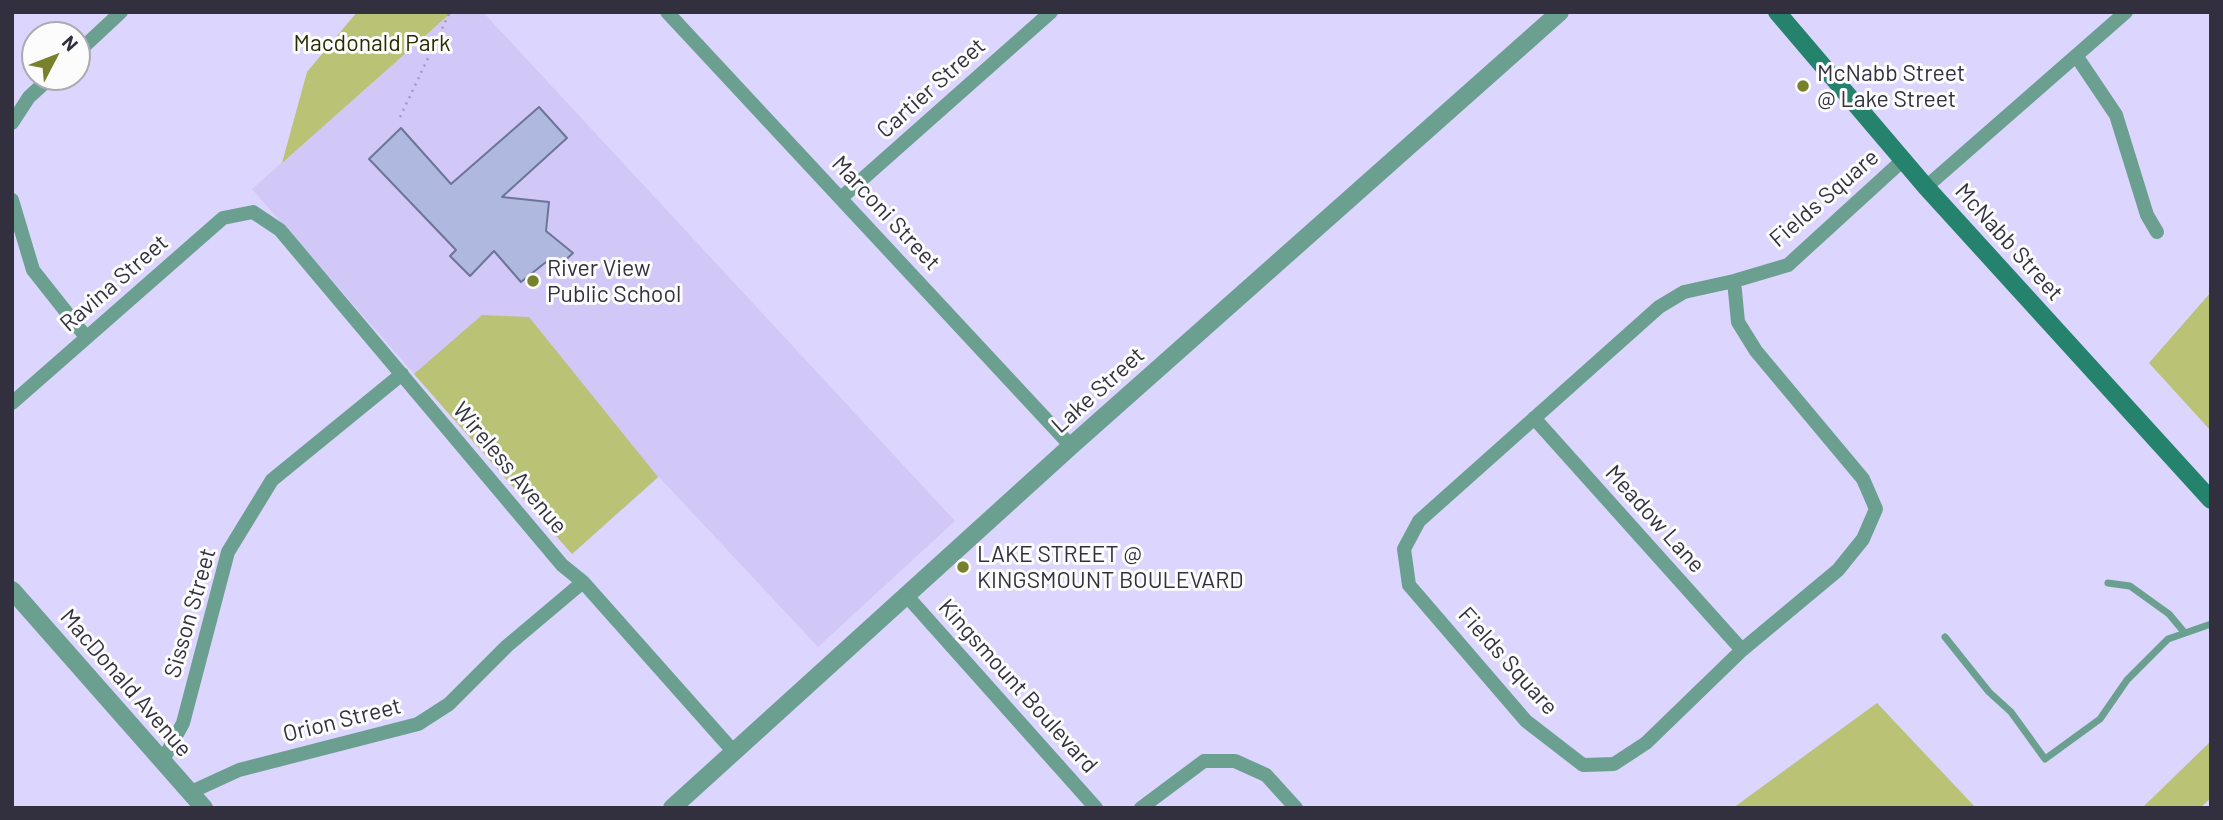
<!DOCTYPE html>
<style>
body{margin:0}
#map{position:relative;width:2223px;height:820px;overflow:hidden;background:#dcd5fd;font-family:Barlow,sans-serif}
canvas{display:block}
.frame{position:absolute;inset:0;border:14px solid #322f3f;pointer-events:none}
.north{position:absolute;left:21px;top:21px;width:70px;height:70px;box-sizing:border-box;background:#fcfcfc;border:2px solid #abaab0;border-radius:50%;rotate:48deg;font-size:19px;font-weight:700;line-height:28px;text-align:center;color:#322f3f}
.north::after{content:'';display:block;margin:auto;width:24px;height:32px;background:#79802b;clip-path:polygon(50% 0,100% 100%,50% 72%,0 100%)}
</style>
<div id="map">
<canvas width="2223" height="820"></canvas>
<div class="frame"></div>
<div class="north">N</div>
</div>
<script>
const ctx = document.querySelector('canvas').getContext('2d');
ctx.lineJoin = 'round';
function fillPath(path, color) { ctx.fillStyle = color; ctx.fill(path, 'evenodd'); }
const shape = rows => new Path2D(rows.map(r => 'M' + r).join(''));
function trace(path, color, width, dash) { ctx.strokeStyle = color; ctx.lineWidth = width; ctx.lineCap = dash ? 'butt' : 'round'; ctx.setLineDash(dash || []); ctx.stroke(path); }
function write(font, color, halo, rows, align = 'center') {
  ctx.font = font + ' Barlow,sans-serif'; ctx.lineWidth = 6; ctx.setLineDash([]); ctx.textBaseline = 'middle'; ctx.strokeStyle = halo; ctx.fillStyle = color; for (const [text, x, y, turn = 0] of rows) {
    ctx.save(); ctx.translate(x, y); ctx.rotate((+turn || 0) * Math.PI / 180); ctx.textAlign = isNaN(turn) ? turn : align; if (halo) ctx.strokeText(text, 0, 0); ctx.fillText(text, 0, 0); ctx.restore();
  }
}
const built = shape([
 [452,12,483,12,955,521,818,647,659,477,572,554,252,189]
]);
const green = shape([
 [357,12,452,12,282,163,307,72],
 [2211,292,2211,431,2149,363],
 [482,315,529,317,658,477,572,554,414,374],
 [1877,703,1976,808,1733,808],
 [2211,741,2211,798,2200,808,2142,808]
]);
const building = shape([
 [539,107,567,138,502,197,549,202,546,231,573,253,555,270,546,262,521,282,494,251,470,276,450,256,456,250,369,159,401,128,451,184,539,107]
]);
const path = shape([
 [400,117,450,12]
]);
const service = shape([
 [2108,583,2130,586,2169,614,2184,632],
 [1945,637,1989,692,2011,712,2045,759,2100,719,2127,680,2168,639,2211,624]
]);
const minor = shape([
 [667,12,1071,446],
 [77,53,121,12],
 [2077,57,2116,115,2147,215,2157,232],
 [12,123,29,97,51,77],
 [1926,187,2126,12],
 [841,198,1051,12],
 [12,200,33,270,86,337],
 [1734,281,1738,322,1756,351,1863,479,1876,509,1863,539,1838,570,1742,650,1646,743,1614,764,1583,765,1526,721,1409,585,1404,549,1419,521,1659,307,1684,292,1734,281,1788,265,1903,160],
 [12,403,223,218,253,212,280,230,562,565,583,582,734,752],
 [1534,418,1742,650],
 [906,595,1096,808],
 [162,762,183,723,228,552,272,480,402,374],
 [191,792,239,770,418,724,449,704,507,646,583,582],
 [1141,808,1204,761,1235,761,1266,775,1296,808]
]);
const tertiary = shape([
 [12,590,204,808],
 [672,808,1071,446,1560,12]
]);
const secondary = shape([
 [1777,12,1926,187,2211,500]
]);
const markers = [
 [1803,86,7,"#79802b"],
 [533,281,7,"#79802b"],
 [963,567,7,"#79802b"]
];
const parkNames = [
 ["Macdonald Park",372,43]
];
const poiNames = [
 ["McNabb Street",1817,73],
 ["@ Lake Street",1817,99],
 ["River View",547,268],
 ["Public School",547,294],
 ["LAKE STREET @",977,554],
 ["KINGSMOUNT BOULEVARD",977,580]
];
const streetNames = [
 ["Cartier Street",931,88,-42],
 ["Fields Square",1824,198,-41],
 ["Marconi Street",886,213,47],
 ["McNabb Street",2009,242,48],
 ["Ravina Street",114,283,-41],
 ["Lake Street",1098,390,-42],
 ["Wireless Avenue",510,468,50],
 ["Meadow Lane",1655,519,48],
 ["Sisson Street",190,613,-74],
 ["Fields Square",1508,661,48],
 ["MacDonald Avenue",126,683,49],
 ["Kingsmount Boulevard",1018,686,48],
 ["Orion Street",342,720,-14]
];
fillPath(built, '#d2c8f8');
fillPath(green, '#bac276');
fillPath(building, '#afb9df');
trace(building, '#6c7598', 2);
trace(path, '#a29cbc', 2.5, [2, 5]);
trace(service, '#6ba091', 7);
trace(minor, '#6ba091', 14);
trace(tertiary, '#6ba091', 18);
trace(secondary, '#25826d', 18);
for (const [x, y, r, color] of markers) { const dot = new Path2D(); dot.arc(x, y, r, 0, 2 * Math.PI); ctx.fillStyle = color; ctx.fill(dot); trace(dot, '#fcfcfc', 2.5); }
write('23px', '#292c00', '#fcfcfc', parkNames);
write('23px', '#322f3f', '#fcfcfc', poiNames, 'left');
write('23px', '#322f3f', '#fcfcfc', streetNames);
</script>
